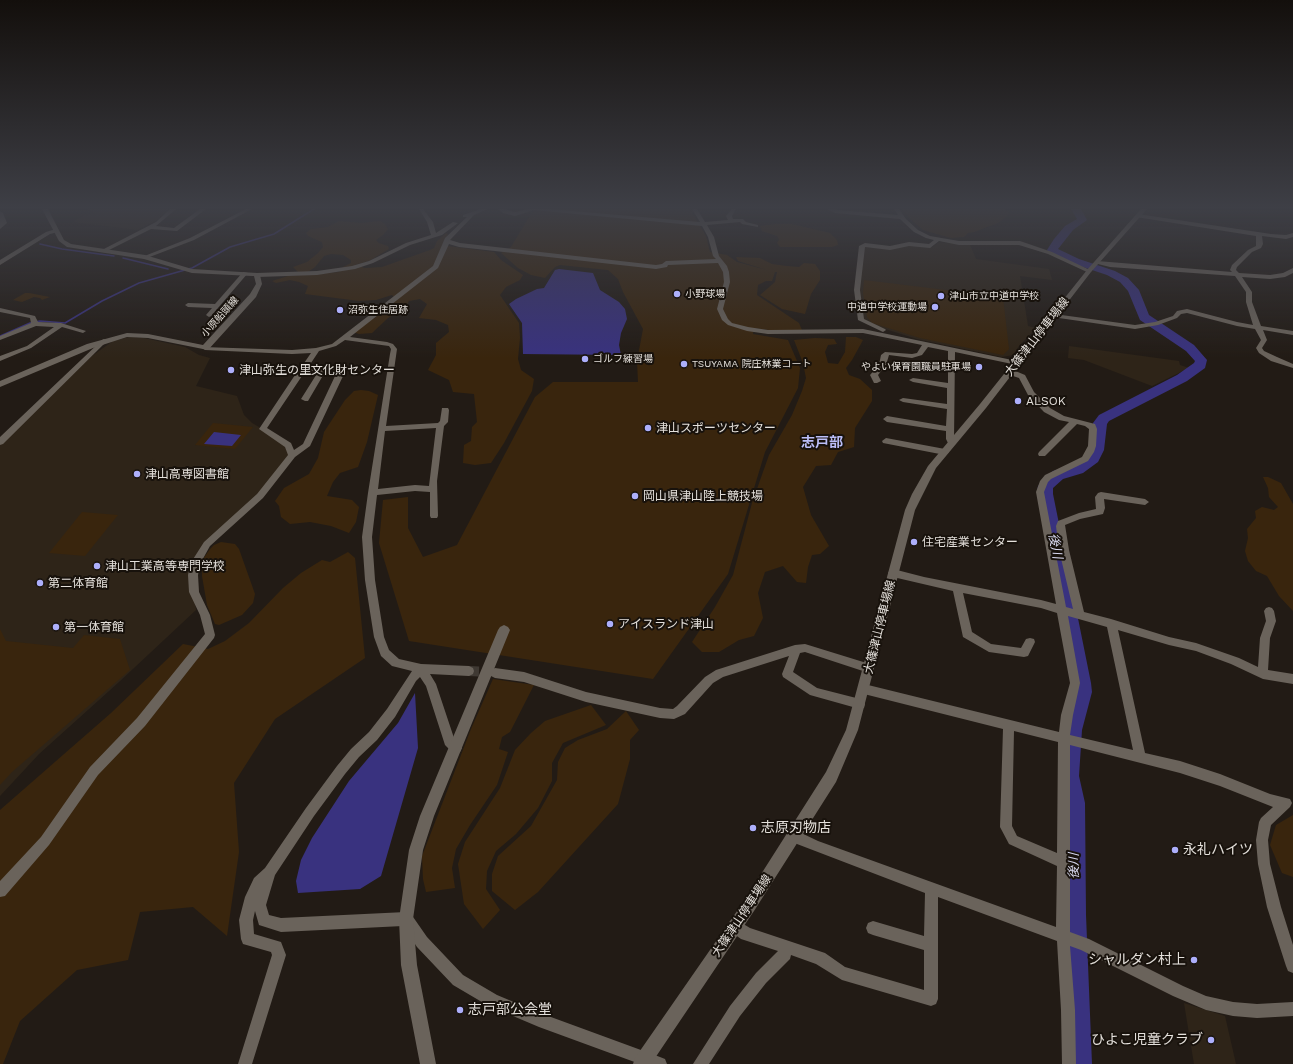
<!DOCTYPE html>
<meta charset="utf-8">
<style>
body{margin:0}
canvas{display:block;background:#221b15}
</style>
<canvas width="1293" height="1064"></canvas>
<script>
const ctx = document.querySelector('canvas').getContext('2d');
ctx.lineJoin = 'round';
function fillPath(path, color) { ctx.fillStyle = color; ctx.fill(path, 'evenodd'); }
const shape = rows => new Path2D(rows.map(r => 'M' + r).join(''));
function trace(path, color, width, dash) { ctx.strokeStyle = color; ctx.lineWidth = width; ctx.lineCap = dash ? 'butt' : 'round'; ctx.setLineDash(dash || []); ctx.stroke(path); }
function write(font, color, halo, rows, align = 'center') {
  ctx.font = font + ' "Work Sans","Noto Sans JP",sans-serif'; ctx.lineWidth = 4; ctx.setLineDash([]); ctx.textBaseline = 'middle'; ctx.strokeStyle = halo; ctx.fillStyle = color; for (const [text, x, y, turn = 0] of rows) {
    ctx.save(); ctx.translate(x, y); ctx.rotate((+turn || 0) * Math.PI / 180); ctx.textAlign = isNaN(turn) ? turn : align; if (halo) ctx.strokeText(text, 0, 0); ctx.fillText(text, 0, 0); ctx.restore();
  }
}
const built = shape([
 [87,209,169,209,157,220,137,230,73,222,83,216,95,213],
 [939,242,970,245,976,259,1049,269,1052,280,1020,276,1028,326,1036,328,1019,346,1013,355,1002,357,917,339,879,327,866,321,863,318,859,291,864,247,890,249,912,245,932,247],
 [129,337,144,338,185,347,199,355,210,358,196,386,237,396,244,415,252,423,287,443,292,455,280,473,199,554,193,584,196,610,119,682,39,754,0,796,0,445,92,356,113,341],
 [1069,346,1179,361,1180,365,1189,368,1152,386,1084,360,1068,358],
 [1184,1003,1225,1016,1236,1064,1194,1064]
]);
const green = shape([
 [534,209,690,209,706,236,710,252,727,255,737,262,767,270,738,261,736,257,760,258,772,264,787,266,799,267,804,263,815,264,820,271,820,280,811,294,805,314,782,309,760,295,775,282,777,272,775,272,772,281,766,281,758,285,757,295,799,323,802,330,769,330,754,328,753,334,788,340,800,368,798,388,765,452,728,574,653,679,409,641,379,543,383,500,408,497,408,528,423,557,457,545,535,397,553,382,638,382,637,361,643,329,623,292,618,279,608,270,560,265,555,267,545,278,531,275,518,268,501,253,511,247],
 [902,209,1005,209,1010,214,998,223,974,232,968,233,964,237,951,238,923,230,908,217],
 [339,221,362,223,380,221,385,224,388,229,383,235,376,240,379,243,388,246,389,249,369,261,355,265,365,268,382,267,430,250,434,248,437,241,446,233,448,234,446,239,448,246,494,252,501,260,523,275,520,280,506,287,500,295,519,323,520,338,518,359,521,370,534,379,532,391,504,443,491,463,475,465,463,463,464,445,471,441,472,427,477,422,474,394,453,392,449,380,428,370,436,355,436,343,449,332,448,325,436,320,419,318,427,304,420,299,409,301,404,309,388,318,372,333,359,334,350,331,375,318,386,304,394,297,392,295,376,300,359,301,305,294,308,286,299,282,290,280,276,283,272,281,288,276,339,272,343,267,351,263,351,260,343,255,331,254,324,256,315,267,308,272,298,272,293,267,307,262,318,253,323,247,322,242,308,236,306,233,311,229,328,227],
 [775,224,792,224,830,233,837,240,838,245,832,247,780,247,777,243,779,240,777,236,762,231,760,226],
 [864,280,1003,297,1009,349,1003,355,920,338,872,323,867,317,863,293],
 [25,293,29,293,50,297,42,300,40,298,34,297,22,302,13,300],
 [846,337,856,337,863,340,852,360,846,368,849,375,860,379,872,390,872,401,855,428,854,447,838,452,831,465,816,466,803,487,811,515,829,546,820,554,812,555,808,567,806,583,797,582,783,566,765,572,758,593,763,618,754,636,739,640,719,652,702,652,692,642,715,607,733,575,752,503,769,455,792,415,802,391,806,378,803,363,794,340,815,338,834,339,837,344,828,345,825,352,828,363,838,364,845,352],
 [361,390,369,391,378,395,367,442,358,467,340,473,333,482,327,496,352,500,359,507,356,522,349,533,331,526,310,522,290,524,281,517,279,506,275,501,284,488,309,474,318,458,324,432,345,400,354,391],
 [213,423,253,427,235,449,195,445],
 [1263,477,1268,477,1281,483,1293,504,1293,611,1279,596,1267,576,1256,571,1248,561,1245,551,1248,538,1247,529,1256,518,1255,511,1262,507,1274,510,1278,507,1269,497,1268,488],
 [82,512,118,515,85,556,49,553],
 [221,542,235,544,239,549,255,594,253,603,242,615,219,625,215,624,207,605,202,576,203,559,210,549,214,545],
 [348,552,355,558,365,658,275,719,234,783,239,852,227,936,193,907,140,912,128,960,77,970,20,1021,3,1064,0,1064,0,810,111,713,183,644,208,649,225,641,249,623,283,588,301,573,322,560,330,562],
 [0,629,6,641,73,648,84,635,120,639,130,670,12,772,0,785],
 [493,679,534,685,510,732,502,737,499,749,508,752,497,785,470,825,456,849,452,868,455,888,426,892,423,879,422,856,471,729],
 [591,705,606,725,563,743,552,763,552,781,538,808,516,834,496,851,487,871,486,889,500,910,483,929,464,904,458,864,465,842,500,788,515,750,531,733,545,721],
 [626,711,639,730,630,740,630,759,618,804,538,892,515,910,492,891,492,874,498,856,531,826,557,780,558,762,565,748,578,740,607,729],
 [1293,815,1293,877,1282,873,1270,845,1276,825]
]);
const water = shape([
 [559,269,593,273,600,290,619,302,625,309,627,319,621,333,619,345,621,355,523,354,522,323,509,304,516,299,537,289,544,288,555,270],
 [214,432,241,435,232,446,204,444],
 [415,693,418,748,381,876,360,889,298,893,296,881,301,860,312,838,349,781,398,723]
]);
const stream = shape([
 [40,244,62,249,114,256],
 [123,258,168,269],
 [0,336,30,323,40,321,65,323,102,301,139,283,192,268,230,247,274,234,314,209]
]);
const river = shape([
 [1071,209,1081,209,1087,220,1073,230,1058,249,1079,259,1115,271,1128,278,1139,290,1149,315,1194,345,1207,360,1205,368,1187,381,1109,421,1107,424,1104,450,1098,462,1083,473,1063,479,1053,488,1053,494,1091,683,1092,692,1082,730,1079,776,1085,803,1086,915,1092,1064,1066,1064,1062,915,1063,803,1059,776,1062,730,1072,692,1073,683,1037,494,1038,486,1053,471,1073,465,1087,455,1090,450,1093,423,1099,415,1177,375,1194,363,1195,361,1186,351,1140,320,1128,291,1120,282,1107,275,1071,263,1048,252,1047,250,1054,239,1065,226,1077,219,1071,209]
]);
const streetTunnel = shape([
 [469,671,491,672]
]);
const street = shape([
 [170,209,176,209,156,226,174,228,200,209,206,209,177,231,151,229,105,252,100,251,156,222,170,209],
 [246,209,252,209,194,240,147,258,142,257,190,238,246,209],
 [419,209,423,209,433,222,436,233,453,222,458,223,442,235,410,245,373,263,355,269,317,275,257,277,254,275,257,273,317,271,352,266,369,261,406,243,431,235,427,222,419,209],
 [481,209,488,209,474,215,450,240,460,243,656,265,662,264,666,261,716,259,713,256,708,237,702,226,534,210,515,216,503,213,498,209,504,209,515,212,528,209,549,209,700,222,692,209,697,209,705,222,728,220,726,216,732,209,736,209,732,216,733,219,743,219,746,222,758,225,758,227,742,224,740,222,707,225,714,237,719,256,727,266,729,272,730,282,723,309,728,319,732,323,748,327,768,330,863,329,1017,361,1021,363,1017,365,955,352,954,439,956,443,952,446,949,445,946,439,946,431,887,422,883,419,887,416,946,426,947,409,903,402,899,400,903,398,947,404,947,388,913,382,909,380,913,378,948,383,948,351,928,347,922,355,912,358,889,355,886,365,878,375,881,381,877,383,874,383,870,375,879,365,881,355,885,352,912,354,917,353,922,345,863,333,768,334,747,331,728,325,722,320,717,309,724,282,723,272,718,263,668,265,667,267,656,269,459,247,449,244,438,268,350,337,387,342,393,344,397,349,386,426,438,423,440,421,442,408,448,408,449,410,448,422,444,426,437,481,438,516,437,518,431,518,430,516,430,492,415,491,377,495,372,537,375,580,384,637,389,650,399,659,421,664,469,666,473,668,474,671,473,674,469,676,430,674,436,684,454,738,462,748,460,752,456,753,452,752,445,745,426,686,420,677,416,681,395,717,377,740,359,757,345,774,314,816,275,875,266,905,269,915,281,918,406,912,411,914,427,937,463,975,497,995,540,1013,660,1057,665,1059,667,1064,640,1064,539,1027,487,1005,453,985,417,947,403,926,281,932,259,925,255,911,253,920,254,934,281,942,286,955,252,1064,238,1064,272,955,271,952,243,944,241,939,239,920,245,897,254,878,265,868,306,808,337,766,351,749,369,732,387,709,412,671,392,666,381,656,374,637,365,580,362,537,368,493,390,354,391,349,389,346,345,340,336,346,319,351,309,366,338,369,341,369,344,374,310,446,295,457,263,498,210,546,200,564,198,575,199,592,210,615,215,635,214,638,145,726,98,775,49,845,5,896,0,897,0,881,41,837,90,767,137,718,205,634,200,615,189,592,188,575,190,564,204,542,257,494,288,455,285,447,259,429,299,369,298,368,302,366,311,353,292,354,205,350,202,348,203,347,292,350,316,348,332,344,433,266,445,238,467,217,463,217,463,215,481,209],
 [306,370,318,372,301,399,305,401,308,401,325,372,336,374,303,444,294,450,291,443,267,428,306,370],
 [436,428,429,486,415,485,378,489,385,431,436,428],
 [827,209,898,215,894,209,899,209,906,219,918,230,930,236,959,241,1020,241,1052,252,1092,271,1087,272,1048,254,1019,245,959,245,939,241,930,248,909,246,890,250,865,247,860,290,864,319,885,329,886,330,883,332,858,320,854,290,859,246,865,243,890,246,909,242,929,244,934,240,926,238,914,232,900,219,835,213,827,209],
 [0,211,3,213,7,223,0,229,0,211],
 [1138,214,1271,234,1286,235,1293,233,1293,237,1286,239,1262,236,1263,244,1261,248,1252,252,1237,267,1236,270,1239,273,1270,275,1283,273,1293,268,1293,273,1285,277,1270,279,1242,277,1252,292,1252,302,1261,326,1293,331,1293,335,1263,330,1267,340,1262,348,1264,351,1277,357,1293,364,1293,368,1271,361,1259,353,1256,348,1261,340,1255,329,1237,326,1187,313,1181,314,1177,318,1158,325,1135,329,1052,317,1051,316,1054,314,1135,325,1155,322,1173,316,1177,311,1187,309,1237,322,1253,325,1246,302,1246,292,1235,276,1110,267,1094,263,1097,261,1232,272,1230,270,1232,265,1248,250,1256,246,1256,236,1136,217,1136,215,1138,214],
 [56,229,59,231,58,232,50,234,0,265,0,260,46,232,56,229],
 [243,272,248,273,211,316,209,317,206,315,212,308,188,307,185,305,188,303,215,304,243,272],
 [0,308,35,316,38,322,61,323,86,331,83,333,62,327,31,348,0,361,0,356,27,346,54,327,36,326,0,340,0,336,31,323,30,318,0,312,0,308],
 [104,339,106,340,106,342,3,444,0,445,0,437,102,340,104,339],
 [1007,370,1013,370,1025,375,1034,392,1050,408,1064,416,1095,424,1097,429,1096,446,1094,452,1088,461,1051,479,1048,482,1044,492,1066,607,1073,609,1059,550,1056,526,1058,521,1079,513,1096,509,1095,497,1098,493,1101,492,1145,499,1149,502,1145,505,1104,499,1105,508,1103,514,1080,519,1065,525,1069,550,1084,612,1111,619,1169,637,1196,643,1239,658,1258,667,1260,638,1266,621,1264,611,1266,608,1269,607,1272,608,1274,611,1276,621,1270,638,1268,670,1293,674,1293,684,1263,679,1231,664,1196,651,1169,645,1118,630,1145,753,1180,761,1220,774,1270,794,1290,799,1292,803,1290,807,1271,825,1268,840,1270,864,1281,907,1293,945,1293,973,1288,971,1286,966,1267,907,1258,864,1256,840,1259,822,1261,818,1273,807,1220,786,1180,773,1070,745,1070,932,1089,939,1183,986,1206,996,1233,1002,1257,1004,1293,1002,1293,1016,1257,1018,1233,1016,1206,1010,1173,996,1081,950,1070,946,1075,1010,1076,1064,1062,1064,1061,1010,1057,941,938,897,938,999,936,1004,931,1006,842,980,816,964,791,955,790,959,766,983,740,1016,709,1064,693,1064,730,1006,756,973,778,951,741,939,730,931,728,926,730,921,735,919,750,928,825,953,845,967,924,990,924,950,873,935,868,933,866,928,868,923,873,921,924,936,925,893,797,844,791,840,789,836,791,832,795,830,818,841,1056,927,1057,866,1009,844,1000,827,1003,729,864,694,860,692,859,689,860,686,864,684,1059,732,1061,715,1070,683,1057,613,1041,608,963,593,972,632,991,644,1021,648,1026,639,1030,638,1034,639,1035,642,1028,656,1024,657,989,652,963,637,953,591,893,577,890,576,888,573,890,570,893,569,924,577,1041,600,1056,604,1036,492,1040,481,1045,475,1082,457,1088,446,1089,429,1085,426,1077,424,1045,456,1039,456,1038,454,1039,452,1069,422,1059,420,1044,412,1028,395,1019,378,1007,374,1007,370],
 [1068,616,1107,627,1133,750,1070,735,1073,715,1080,683,1068,616],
 [1014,731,1058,742,1057,853,1017,836,1012,826,1014,731],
 [886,438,945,449,949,452,945,455,883,443,882,441,886,438],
 [805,644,873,665,874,668,873,671,869,673,805,652,800,653,793,672,817,688,864,700,865,704,864,708,860,709,810,695,783,677,782,674,789,656,723,677,713,683,685,714,674,719,660,718,586,702,524,682,495,678,491,676,490,673,491,670,495,668,524,672,586,692,660,708,673,709,677,706,705,677,716,670,795,645,805,644]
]);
const secondary = shape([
 [42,209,48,209,64,240,71,244,145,255,192,269,257,273,260,275,262,284,256,297,208,350,148,338,127,337,93,348,0,387,0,381,87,344,127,333,148,334,203,345,250,294,256,284,254,276,252,276,192,273,144,259,67,247,59,241,42,209],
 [1141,209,1147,209,1091,272,986,408,936,468,915,510,858,730,836,782,754,911,651,1064,633,1064,635,1058,744,901,826,772,846,730,905,510,912,494,928,466,980,404,1087,270,1141,209],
 [504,625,508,627,510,630,434,816,423,850,413,919,417,965,436,1064,420,1064,401,965,399,919,409,850,420,816,498,630,500,627,504,625]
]);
const markers = [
 [677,294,4,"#adaffb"],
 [941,296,4,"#adaffb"],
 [935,307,4,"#adaffb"],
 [340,310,4,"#adaffb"],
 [585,359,4,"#adaffb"],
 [684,364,4,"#adaffb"],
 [979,367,4,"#adaffb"],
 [231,370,4,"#adaffb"],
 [1018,401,4,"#adaffb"],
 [648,428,4,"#adaffb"],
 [137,474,4,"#adaffb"],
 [635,496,4,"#adaffb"],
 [914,542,4,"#adaffb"],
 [97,566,4,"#adaffb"],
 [40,583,4,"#adaffb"],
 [610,624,4,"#adaffb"],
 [56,627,4,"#adaffb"],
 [753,828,4,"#adaffb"],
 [1175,850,4,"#adaffb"],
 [1194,960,4,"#adaffb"],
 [460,1010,4,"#adaffb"],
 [1211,1040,4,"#adaffb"]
];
const farPoinames = [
 ["小野球場",685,294],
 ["津山市立中道中学校",949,296],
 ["中道中学校運動場",927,307,"right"],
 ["沼弥生住居跡",348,310],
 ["ゴルフ練習場",593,359],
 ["TSUYAMA 院庄林業コート",692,364],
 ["やよい保育園職員駐車場",971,367,"right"]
];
const farStreetnames = [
 ["小原船頭線",220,317,-48]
];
const streetNames = [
 ["大篠津山停車場線",1037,337,-52],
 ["大篠津山停車場線",880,627,-76],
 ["大篠津山停車場線",742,916,-56]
];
const poiNames = [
 ["津山弥生の里文化財センター",239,370],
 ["ALSOK",1026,401],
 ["津山スポーツセンター",656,428],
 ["津山高専図書館",145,474],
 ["岡山県津山陸上競技場",643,496],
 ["住宅産業センター",922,542],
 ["津山工業高等専門学校",105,566],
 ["第二体育館",48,583],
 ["アイスランド津山",618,624],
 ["第一体育館",64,627]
];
const waterNames = [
 ["後川",1055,546,79],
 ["後川",1074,866,-90]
];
const quarterNames = [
 ["志戸部",822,443]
];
const nearPoinames = [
 ["志原刃物店",761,828],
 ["永礼ハイツ",1183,850],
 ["シャルダン村上",1186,960,"right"],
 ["志戸部公会堂",468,1010],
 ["ひよこ児童クラブ",1203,1040,"right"]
];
fillPath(built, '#2e2418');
fillPath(green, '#39250d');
fillPath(water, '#39327f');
trace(stream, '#39327f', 1.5);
fillPath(river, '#39327f');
trace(streetTunnel, '#3f3933', 10, [10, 5]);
fillPath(street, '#6a635b');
fillPath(secondary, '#6a635b');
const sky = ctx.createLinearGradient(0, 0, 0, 358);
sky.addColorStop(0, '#130f0c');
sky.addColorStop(0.58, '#3e3f46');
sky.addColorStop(1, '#3e3f4600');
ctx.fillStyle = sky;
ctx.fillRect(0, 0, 1293, 358);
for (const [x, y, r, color] of markers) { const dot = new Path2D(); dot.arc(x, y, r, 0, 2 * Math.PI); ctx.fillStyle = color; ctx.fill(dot); trace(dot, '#18120c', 1.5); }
write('10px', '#e4e0db', '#18120c', farPoinames, 'left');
write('10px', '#e4e0db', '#18120c', farStreetnames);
write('12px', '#e4e0db', '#18120c', streetNames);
write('12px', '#e4e0db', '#18120c', poiNames, 'left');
write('italic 13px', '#d8d9f0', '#18120c', waterNames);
write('bold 14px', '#bbbef7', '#18120c', quarterNames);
write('14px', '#e4e0db', '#18120c', nearPoinames, 'left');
</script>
